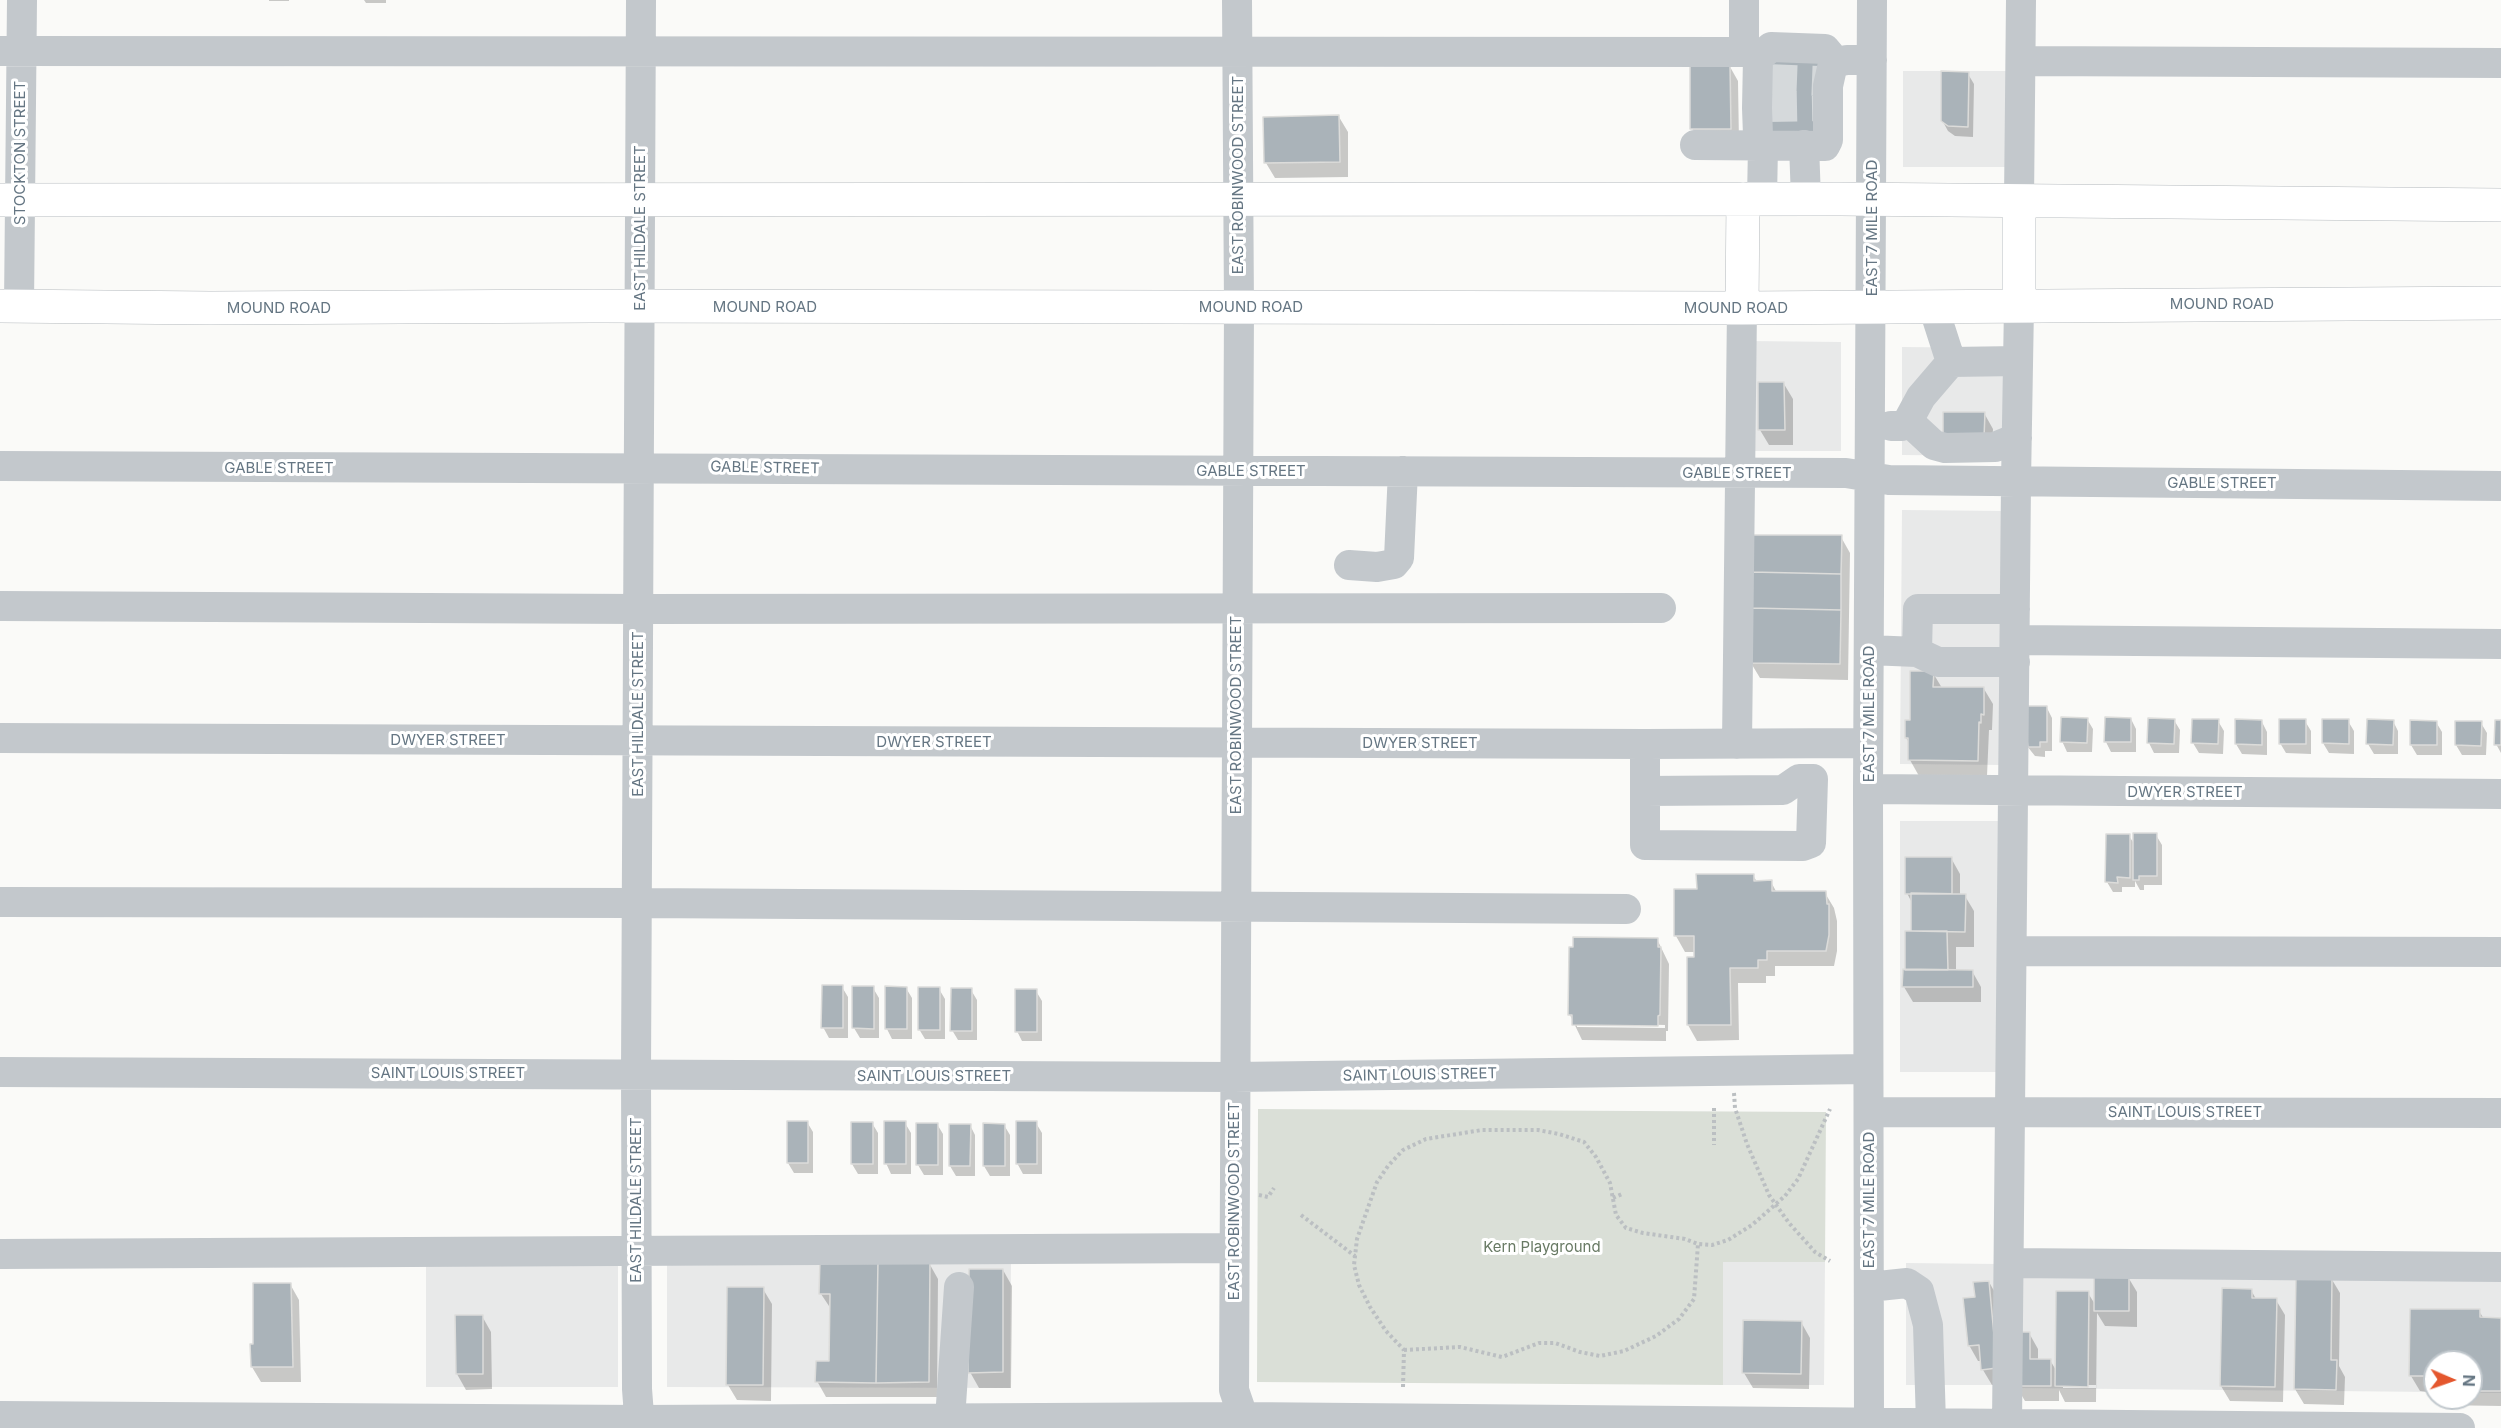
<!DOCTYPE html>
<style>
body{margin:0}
#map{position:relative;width:2501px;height:1428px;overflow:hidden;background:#fafaf8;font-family:Inter,sans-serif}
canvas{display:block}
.north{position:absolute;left:2423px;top:1350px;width:60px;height:60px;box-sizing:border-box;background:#fff;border:2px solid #c1c8cd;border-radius:50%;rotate:92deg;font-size:16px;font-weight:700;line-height:24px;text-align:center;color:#657683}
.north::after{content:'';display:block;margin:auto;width:21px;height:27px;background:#e4572e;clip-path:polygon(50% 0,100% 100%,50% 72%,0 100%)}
</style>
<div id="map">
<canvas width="2501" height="1428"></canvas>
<div class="north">N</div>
</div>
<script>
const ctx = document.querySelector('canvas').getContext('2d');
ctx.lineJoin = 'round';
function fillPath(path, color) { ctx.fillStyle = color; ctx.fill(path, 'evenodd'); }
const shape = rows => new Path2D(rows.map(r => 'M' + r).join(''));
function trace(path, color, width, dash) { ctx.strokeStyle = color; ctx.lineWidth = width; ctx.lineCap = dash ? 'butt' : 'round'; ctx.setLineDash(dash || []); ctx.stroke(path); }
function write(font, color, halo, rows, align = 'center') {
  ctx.font = font + ' Inter,sans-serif'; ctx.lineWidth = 6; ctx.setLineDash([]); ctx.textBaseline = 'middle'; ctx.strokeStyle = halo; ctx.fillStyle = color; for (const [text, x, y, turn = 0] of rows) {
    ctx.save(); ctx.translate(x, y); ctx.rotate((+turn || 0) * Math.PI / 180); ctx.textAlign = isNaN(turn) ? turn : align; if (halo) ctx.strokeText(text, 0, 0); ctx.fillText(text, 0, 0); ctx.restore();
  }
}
const built = shape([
 [1903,71,2011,71,2012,167,1903,167],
 [1749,341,1841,342,1841,451,1748,451],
 [1902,347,2004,348,2003,456,1902,455],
 [1902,510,2004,511,2002,765,1900,764],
 [1900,821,2000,821,2000,1072,1900,1072],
 [618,1254,618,1387,426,1387,426,1255],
 [667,1254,1011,1258,1010,1388,667,1387],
 [1723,1262,1825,1262,1824,1385,1723,1385],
 [1906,1263,1998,1264,1997,1385,1906,1385],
 [2017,1272,2501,1275,2501,1393,2471,1393,2471,1362,2435,1362,2435,1392,2016,1388]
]);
const green = shape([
 [1258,1109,1826,1112,1825,1262,1723,1262,1723,1385,1257,1382]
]);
const shadow = shape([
 [269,0,289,0,289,1,269,1],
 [364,0,386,0,386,3,366,3],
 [1729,65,1738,81,1739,144,1701,144,1692,128],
 [1968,74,1974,84,1973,137,1955,136,1948,131,1942,120],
 [1339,117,1348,132,1348,177,1275,178,1266,163],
 [1784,384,1793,399,1793,445,1769,445,1760,430],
 [1984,413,1993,429,1992,453,1944,437],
 [1841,537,1850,553,1848,680,1760,678,1751,663],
 [1933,673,1942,688,1984,689,1993,704,1992,730,1989,730,1987,776,1919,776,1910,760,1910,744,1906,738],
 [2047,708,2052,718,2052,751,2045,751,2045,757,2035,756,2023,741],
 [2087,719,2093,729,2092,752,2067,752,2062,741],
 [2131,719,2136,729,2136,752,2111,752,2106,742],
 [2174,720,2180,730,2179,753,2154,753,2149,743],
 [2324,720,2348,721,2354,731,2354,754,2329,753,2323,743],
 [2218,721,2224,731,2223,754,2199,753,2193,743],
 [2305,721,2311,731,2311,754,2286,753,2280,743],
 [2393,721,2398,731,2398,754,2374,754,2368,744],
 [2262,722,2267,732,2267,755,2242,754,2236,744],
 [2436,722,2442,732,2442,755,2417,755,2411,745],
 [2501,722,2501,753,2496,744],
 [2481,723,2487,733,2486,755,2462,755,2456,745],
 [2156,835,2162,845,2162,885,2144,885,2144,890,2140,890,2135,881,2135,887,2122,887,2122,892,2113,892,2107,882,2129,836,2135,845],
 [1951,858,1960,874,1960,896,1965,896,1974,911,1974,947,1956,947,1956,972,1972,971,1981,987,1981,1002,1913,1002,1904,987,1912,933,1912,903,1907,893],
 [1753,875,1757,882,1771,882,1777,893,1825,893,1834,908,1837,921,1837,951,1834,966,1775,966,1775,976,1766,976,1766,983,1738,983,1739,1040,1697,1041,1688,1025,1688,958,1695,958,1695,952,1685,952,1676,936,1675,891,1698,891],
 [1657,939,1669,964,1668,1031,1666,1031,1666,1041,1582,1040,1570,1015],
 [1577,1023,1665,1025,1665,1028,1577,1027],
 [842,987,848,997,848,1038,829,1038,823,1027],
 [873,988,879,998,879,1038,860,1038,854,1028],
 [906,988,912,998,912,1039,892,1039,887,1029],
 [939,989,945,999,945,1039,925,1039,919,1029],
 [971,990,977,1000,977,1040,958,1040,952,1030],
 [1036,991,1042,1001,1042,1041,1022,1041,1017,1031],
 [807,1122,813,1132,813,1173,794,1173,788,1163],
 [872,1123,878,1133,878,1174,858,1174,852,1164],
 [905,1123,911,1133,911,1174,891,1174,886,1163],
 [1036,1123,1042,1133,1042,1174,1023,1174,1017,1163],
 [937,1124,943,1134,943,1175,924,1175,918,1165],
 [970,1125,975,1135,975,1176,956,1176,950,1166],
 [1004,1125,1010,1135,1010,1176,990,1176,984,1166],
 [929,1263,938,1279,937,1397,826,1397,817,1381,830,1363,831,1309,821,1294],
 [1003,1270,1012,1286,1011,1388,979,1388,970,1372],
 [2128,1277,2137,1292,2137,1327,2105,1326,2097,1313,2096,1402,2065,1402,2059,1390,2059,1401,2025,1401,2016,1386,2029,1333,2038,1349,2038,1360,2050,1360,2057,1372,2088,1293,2096,1306],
 [2063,1385,2096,1385,2096,1388,2063,1388],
 [2331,1278,2340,1293,2339,1366,2345,1377,2344,1405,2304,1404,2295,1389],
 [1989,1282,1998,1298,2005,1384,1992,1385,1983,1370,1982,1361,1978,1361,1969,1345,1977,1298],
 [290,1284,299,1300,301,1382,261,1382,252,1367,255,1346],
 [763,1289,772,1304,771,1401,737,1400,728,1385],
 [2251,1290,2256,1299,2276,1300,2285,1315,2283,1402,2230,1401,2221,1386],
 [2479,1311,2484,1319,2501,1319,2501,1406,2442,1405,2438,1398,2471,1398,2471,1362,2435,1362,2435,1393,2420,1391,2411,1376],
 [482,1316,491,1332,492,1389,466,1390,457,1374,457,1317],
 [1801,1322,1810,1338,1809,1389,1753,1388,1744,1373]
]);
const building = shape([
 [1767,60,1820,60,1821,135,1767,135,1767,60],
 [1690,64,1730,64,1731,129,1690,129,1690,64],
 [1941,71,1969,72,1968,127,1948,126,1941,121,1941,71],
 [1339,115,1340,162,1264,163,1263,117,1339,115],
 [1758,382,1784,382,1785,430,1758,430,1758,382],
 [1943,412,1985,412,1984,438,1943,438,1943,412],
 [1752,535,1842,535,1841,574,1751,572,1752,535],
 [1751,572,1841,574,1841,610,1750,608,1751,572],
 [1750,608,1841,610,1840,664,1749,663,1750,608],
 [1910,671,1934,671,1933,687,1984,687,1984,715,1981,714,1981,723,1979,722,1978,761,1908,760,1908,738,1905,738,1905,720,1910,720,1910,671],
 [2022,706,2047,706,2047,742,2040,742,2040,747,2028,747,2022,706],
 [2061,717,2088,718,2087,743,2060,742,2061,717],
 [2105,717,2131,718,2131,742,2104,742,2105,717],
 [2148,718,2175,719,2174,744,2147,743,2148,718],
 [2192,719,2219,719,2218,744,2191,743,2192,719],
 [2235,719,2262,720,2262,745,2235,744,2235,719],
 [2279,719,2306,719,2306,744,2279,744,2279,719],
 [2322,719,2349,719,2349,744,2322,743,2322,719],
 [2367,719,2394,720,2393,745,2366,744,2367,719],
 [2410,720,2437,721,2437,745,2410,745,2410,720],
 [2495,720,2501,720,2501,745,2494,745,2495,720],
 [2455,721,2482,721,2481,746,2455,745,2455,721],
 [2133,833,2157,833,2157,876,2139,876,2139,880,2133,880,2133,833],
 [2106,834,2130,834,2130,878,2117,877,2118,883,2105,882,2106,834],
 [1905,857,1952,857,1952,894,1905,894,1905,857],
 [1696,874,1754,874,1754,881,1772,880,1772,891,1826,891,1827,904,1829,904,1829,935,1826,951,1767,951,1767,960,1758,960,1758,968,1730,968,1731,1025,1687,1025,1687,957,1694,957,1694,936,1674,936,1674,889,1697,889,1696,874],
 [1911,893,1966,894,1965,932,1911,931,1911,893],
 [1905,931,1947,931,1948,970,1905,970,1905,931],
 [1573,937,1658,938,1658,947,1661,947,1660,1015,1658,1016,1658,1026,1572,1025,1572,1015,1568,1015,1569,947,1573,947,1573,937],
 [1903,969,1973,970,1973,987,1902,987,1903,969],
 [822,985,843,985,843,1028,821,1028,822,985],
 [852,986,874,986,874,1029,852,1028,852,986],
 [885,986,907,987,907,1029,885,1029,885,986],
 [918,987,940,987,940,1030,918,1030,918,987],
 [951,988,972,988,972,1031,950,1031,951,988],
 [1015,989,1037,989,1037,1032,1015,1032,1015,989],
 [787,1121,808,1121,808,1163,787,1163,787,1121],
 [884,1121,906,1121,906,1164,884,1164,884,1121],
 [1016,1121,1037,1121,1037,1164,1016,1164,1016,1121],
 [851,1122,873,1122,873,1164,851,1164,851,1122],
 [916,1123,938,1123,938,1165,916,1165,916,1123],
 [983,1123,1005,1124,1005,1166,983,1166,983,1123],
 [949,1124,971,1124,970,1166,949,1166,949,1124],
 [820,1259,878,1260,876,1383,815,1382,816,1361,829,1361,830,1294,819,1294,820,1259],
 [878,1260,930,1262,929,1382,876,1383,878,1260],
 [969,1269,1003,1269,1003,1372,968,1373,969,1269],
 [2094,1275,2129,1275,2129,1311,2094,1311,2094,1275],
 [2296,1275,2332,1276,2331,1360,2337,1360,2336,1390,2294,1389,2296,1275],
 [1989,1281,1997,1368,1981,1370,1979,1345,1968,1346,1963,1298,1975,1297,1973,1282,1989,1281],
 [253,1283,291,1283,293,1367,251,1367,250,1344,253,1344,253,1283],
 [727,1287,764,1287,763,1385,726,1385,727,1287],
 [2222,1288,2252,1289,2252,1298,2277,1298,2275,1387,2220,1386,2222,1288],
 [2056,1291,2089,1291,2088,1387,2055,1386,2056,1291],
 [2410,1309,2480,1309,2480,1317,2501,1318,2501,1391,2471,1391,2471,1362,2435,1362,2435,1390,2432,1390,2432,1376,2409,1376,2410,1309],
 [455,1315,483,1315,483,1374,456,1374,455,1315],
 [1743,1320,1802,1321,1801,1374,1742,1373,1743,1320],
 [2015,1332,2030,1332,2030,1359,2051,1359,2051,1386,2015,1386,2015,1332]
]);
const minorTunnel = shape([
 [1767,79,1820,81],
 [1767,107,1820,106]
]);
const path = shape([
 [1734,1093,1735,1108,1747,1144,1769,1195,1789,1223,1815,1252,1830,1261],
 [1714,1108,1714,1145],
 [1259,1195,1268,1197,1274,1188],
 [1613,1198,1622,1194],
 [1301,1215,1355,1256],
 [1404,1350,1460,1347,1502,1357,1539,1343,1555,1343,1580,1352,1600,1356,1624,1351,1656,1336,1679,1319,1694,1299,1698,1244],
 [1403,1387,1404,1350,1386,1331,1370,1307,1359,1285,1354,1265,1357,1239,1377,1182,1388,1166,1403,1150,1426,1139,1482,1130,1538,1130,1559,1134,1584,1142,1596,1157,1610,1183,1616,1215,1626,1228,1643,1233,1685,1239,1698,1244,1712,1245,1728,1240,1752,1225,1785,1196,1798,1179,1830,1109]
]);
const minor = shape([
 [1237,0,1239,308,1234,1390,1247,1428],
 [0,51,1744,52,1744,0],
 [2021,61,2501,63],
 [1695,145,1825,146,1828,140,1828,86,1832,68,1836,62,1847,60,1872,60],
 [1804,145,1806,199],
 [1762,199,1763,146,1758,135,1757,108,1758,58,1771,47,1825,49,1836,62],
 [2019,201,2021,0],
 [19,306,22,0],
 [1933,306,1951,362,2018,361],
 [1908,421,1934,445,1945,448,1995,447,2017,438],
 [1891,426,1902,426,1908,421,1921,397,1951,362],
 [0,466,1846,473,1889,480,2501,486],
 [1349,565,1377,567,1394,564,1399,558,1403,471],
 [0,606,638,609,1661,608],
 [2015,640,2501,644],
 [1869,650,1917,652,1938,662,2015,662],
 [1917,652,1918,609,2015,609],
 [0,738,1645,744,1868,743],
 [1645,744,1645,845,1803,846,1811,843,1813,779,1799,779,1783,790,1645,791],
 [1737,744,1742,308],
 [1868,789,2501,794],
 [0,902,637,903,1626,909],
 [2012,951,2501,952],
 [0,1072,1234,1077,1868,1069],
 [1869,1112,2501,1113],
 [0,1254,1234,1248],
 [2009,1263,2501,1267],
 [1869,1287,1907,1283,1919,1291,1928,1325,1931,1423],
 [0,1416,639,1420,1243,1417,2460,1428],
 [950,1419,959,1287],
 [2007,1424,2016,482,2019,306],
 [640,1428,637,1389,636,1074,641,0],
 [1869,1428,1868,789,1872,0]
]);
const major = shape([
 [0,200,1840,199,2501,205],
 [2019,201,2019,306],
 [0,306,211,308,593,306,1742,308,2501,303],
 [1742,308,1743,199]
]);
const streetNames = [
 ["STOCKTON STREET",20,153,-90],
 ["EAST ROBINWOOD STREET",1238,175,-90],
 ["EAST HILDALE STREET",640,228,-90],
 ["EAST 7 MILE ROAD",1872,228,-90],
 ["MOUND ROAD",2222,304],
 ["MOUND ROAD",765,307],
 ["MOUND ROAD",1251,307],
 ["MOUND ROAD",279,308],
 ["MOUND ROAD",1736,308],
 ["GABLE STREET",279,468],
 ["GABLE STREET",765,468,1],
 ["GABLE STREET",1251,471],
 ["GABLE STREET",1737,473],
 ["GABLE STREET",2222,483],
 ["EAST HILDALE STREET",638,714,-90],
 ["EAST 7 MILE ROAD",1869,714,-90],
 ["EAST ROBINWOOD STREET",1236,715,-90],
 ["DWYER STREET",448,740],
 ["DWYER STREET",934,742],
 ["DWYER STREET",1420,743],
 ["DWYER STREET",2185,792],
 ["SAINT LOUIS STREET",448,1073],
 ["SAINT LOUIS STREET",1420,1075,-1],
 ["SAINT LOUIS STREET",934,1076],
 ["SAINT LOUIS STREET",2185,1112],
 ["EAST HILDALE STREET",636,1200,-90],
 ["EAST 7 MILE ROAD",1869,1200,-90],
 ["EAST ROBINWOOD STREET",1234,1201,-90]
];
const parkNames = [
 ["Kern Playground",1542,1247]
];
fillPath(built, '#e8e9e9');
fillPath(green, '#dadfd7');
fillPath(shadow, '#0003');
fillPath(building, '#aab3b9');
trace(building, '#dcdcda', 1.5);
trace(minorTunnel, '#d5d9db', 30, [30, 15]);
trace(major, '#b5babe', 34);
trace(path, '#bbbfc2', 4, [3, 3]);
trace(minor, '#c3c8cc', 30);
trace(major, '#fff', 33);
write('15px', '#657683', '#fff', streetNames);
write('15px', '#687a64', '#fff', parkNames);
</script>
